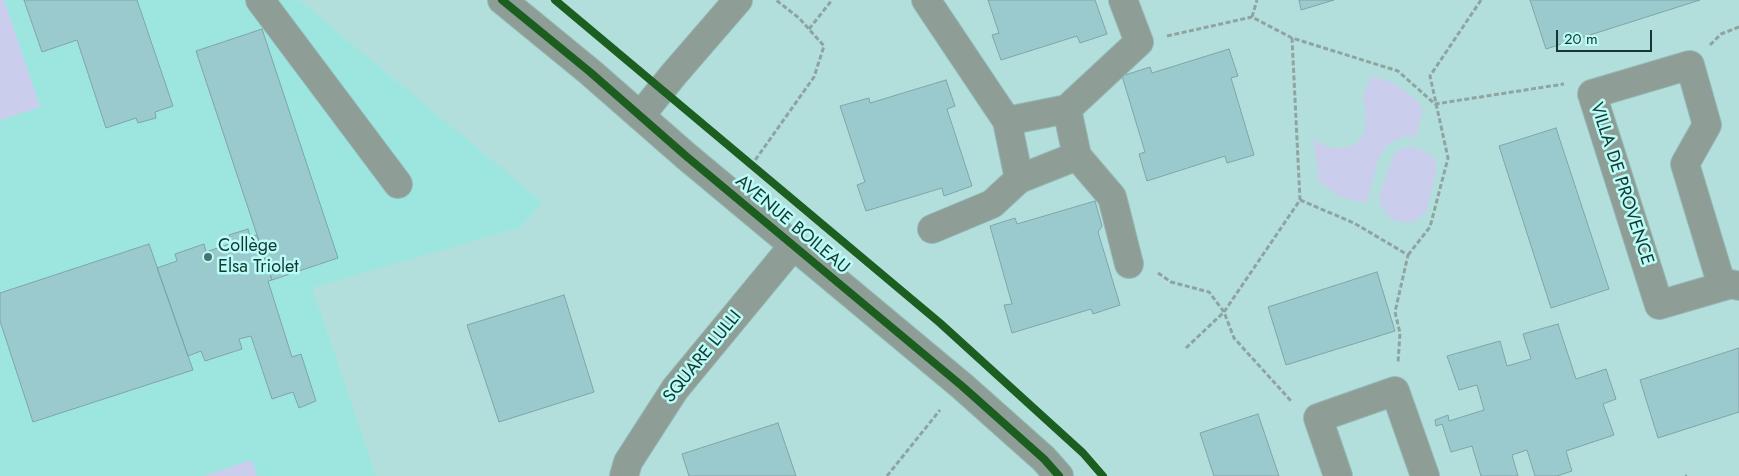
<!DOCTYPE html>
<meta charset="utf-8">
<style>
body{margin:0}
#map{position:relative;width:1739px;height:476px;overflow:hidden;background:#b2dfdc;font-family:Jost,sans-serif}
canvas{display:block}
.scale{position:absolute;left:1556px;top:30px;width:96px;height:22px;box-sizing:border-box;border:2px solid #143734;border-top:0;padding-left:6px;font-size:15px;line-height:18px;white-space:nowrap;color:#143734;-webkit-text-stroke:4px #bbfcf6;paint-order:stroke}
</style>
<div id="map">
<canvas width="1739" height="476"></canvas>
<div class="scale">20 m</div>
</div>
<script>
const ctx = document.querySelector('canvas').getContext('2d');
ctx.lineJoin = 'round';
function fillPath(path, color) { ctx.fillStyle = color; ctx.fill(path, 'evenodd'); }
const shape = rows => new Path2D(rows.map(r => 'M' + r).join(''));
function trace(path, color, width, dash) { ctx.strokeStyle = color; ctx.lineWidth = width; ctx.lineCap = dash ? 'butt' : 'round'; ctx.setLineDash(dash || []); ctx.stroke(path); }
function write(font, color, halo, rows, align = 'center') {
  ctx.font = font + ' Jost,sans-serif'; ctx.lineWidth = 5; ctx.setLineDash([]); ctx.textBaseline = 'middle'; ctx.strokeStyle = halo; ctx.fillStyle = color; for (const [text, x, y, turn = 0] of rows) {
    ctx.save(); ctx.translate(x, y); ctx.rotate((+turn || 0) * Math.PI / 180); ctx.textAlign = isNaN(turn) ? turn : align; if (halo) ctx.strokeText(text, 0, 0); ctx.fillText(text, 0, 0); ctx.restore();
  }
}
const built = shape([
 [4,0,299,0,542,202,521,227,312,288,376,476,0,476,0,120,40,107]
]);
const green = shape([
 [0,0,4,0,40,107,0,120],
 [1371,76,1386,80,1401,88,1418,101,1423,110,1416,137,1402,137,1387,145,1378,160,1367,203,1341,197,1319,182,1313,136,1320,144,1332,148,1345,148,1357,143,1364,133,1366,115,1363,97],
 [1407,147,1417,148,1426,152,1434,158,1437,170,1426,212,1414,222,1399,222,1389,217,1385,212,1380,204,1379,195,1395,152],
 [252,460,257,476,203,476]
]);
const building = shape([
 [24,0,137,0,173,106,155,112,156,118,138,123,136,118,106,128,77,40,42,52,24,0],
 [988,0,1095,0,1107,34,1080,43,1077,36,1001,60,992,35,999,33,988,0],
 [1299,0,1334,0,1301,10,1299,0],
 [1530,0,1700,0,1546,49,1530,0],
 [262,29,338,258,272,280,196,51,262,29],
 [1229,49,1238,76,1231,78,1254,155,1227,163,1225,156,1147,181,1139,154,1145,152,1122,76,1150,67,1152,73,1229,49],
 [946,80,955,106,947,109,972,186,944,196,942,188,866,211,857,185,865,182,840,106,869,98,870,103,946,80],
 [1556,128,1609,289,1551,308,1499,146,1556,128],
 [1095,201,1102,226,1098,232,1120,305,1093,314,1091,309,1012,333,1004,305,1012,304,990,226,1015,218,1017,224,1095,201],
 [248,229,250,237,257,235,272,280,268,281,292,357,301,354,316,401,299,408,293,392,272,399,251,336,239,339,242,349,205,361,201,351,188,356,157,268,177,261,175,254,204,244,206,252,232,243,229,235,248,229],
 [149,244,193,370,33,422,0,321,0,293,149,244],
 [1377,272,1395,331,1286,365,1268,307,1377,272],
 [564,295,594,392,499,422,467,325,564,295],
 [1558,324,1576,379,1606,369,1616,399,1603,404,1614,435,1566,451,1572,471,1557,476,1535,476,1527,450,1512,455,1518,476,1481,476,1472,446,1451,452,1442,424,1436,426,1435,420,1448,415,1449,421,1484,410,1477,385,1459,390,1447,356,1500,341,1507,366,1531,359,1523,334,1558,324],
 [1739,348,1739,412,1658,438,1640,380,1739,348],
 [1258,414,1279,476,1214,476,1200,433,1258,414],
 [778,423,796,476,689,476,682,454,778,423]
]);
const path = shape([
 [1252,17,1257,0],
 [809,29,832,0],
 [1167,36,1252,17,1292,38,1398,71,1435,104,1564,84],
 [1710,45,1721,34,1739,27],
 [751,166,814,77,824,46,799,18,776,0],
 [1300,200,1354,223,1408,255,1395,312,1400,333,1398,363],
 [1408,255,1430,227,1448,158,1430,76,1481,0],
 [1158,273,1171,282,1209,292,1224,312,1234,338,1292,402],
 [1186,348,1224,312,1300,200,1292,38],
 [887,476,940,410],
 [1685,476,1687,476]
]);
const minor = shape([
 [260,0,398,184],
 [502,0,590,72,686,156,962,386,1044,459,1059,476],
 [926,0,1007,121,1019,179,992,204,932,229],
 [1067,109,1077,156,1112,197,1129,264],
 [640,116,674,74,738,0],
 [1007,121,1067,109,1139,42,1123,0],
 [1019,179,1077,156],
 [1722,286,1685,164,1707,125,1690,65,1592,94,1659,305,1731,284,1739,286],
 [624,476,628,462,675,389,793,246],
 [1338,476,1318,418,1395,391,1425,476]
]);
const cycleway = shape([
 [502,0,590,72,686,156,962,386,1044,459,1059,476],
 [555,0,940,323,1083,453,1103,476]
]);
const markers = [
 [208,257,5,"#4b726f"]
];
const streetNames = [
 ["VILLA DE PROVENCE",1621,184,72],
 ["AVENUE BOILEAU",792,225,40],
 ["SQUARE LULLI",703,357,-51]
];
const poiNames = [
 ["Collège",218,247],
 ["Elsa Triolet",218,268]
];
fillPath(built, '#9de6e0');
fillPath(green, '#cbcdec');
fillPath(building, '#9acacd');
trace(building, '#80a5a6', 1);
trace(minor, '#96bab7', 30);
trace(path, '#8fa4a0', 3, [5, 2.5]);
trace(minor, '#8e9e96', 28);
trace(cycleway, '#1b5e20', 8);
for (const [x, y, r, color] of markers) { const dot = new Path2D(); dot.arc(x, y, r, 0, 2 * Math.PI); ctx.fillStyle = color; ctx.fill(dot); trace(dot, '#bbfcf6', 2); }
write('18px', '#143734', '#bbfcf6', streetNames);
write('18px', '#143734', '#bbfcf6', poiNames, 'left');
</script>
